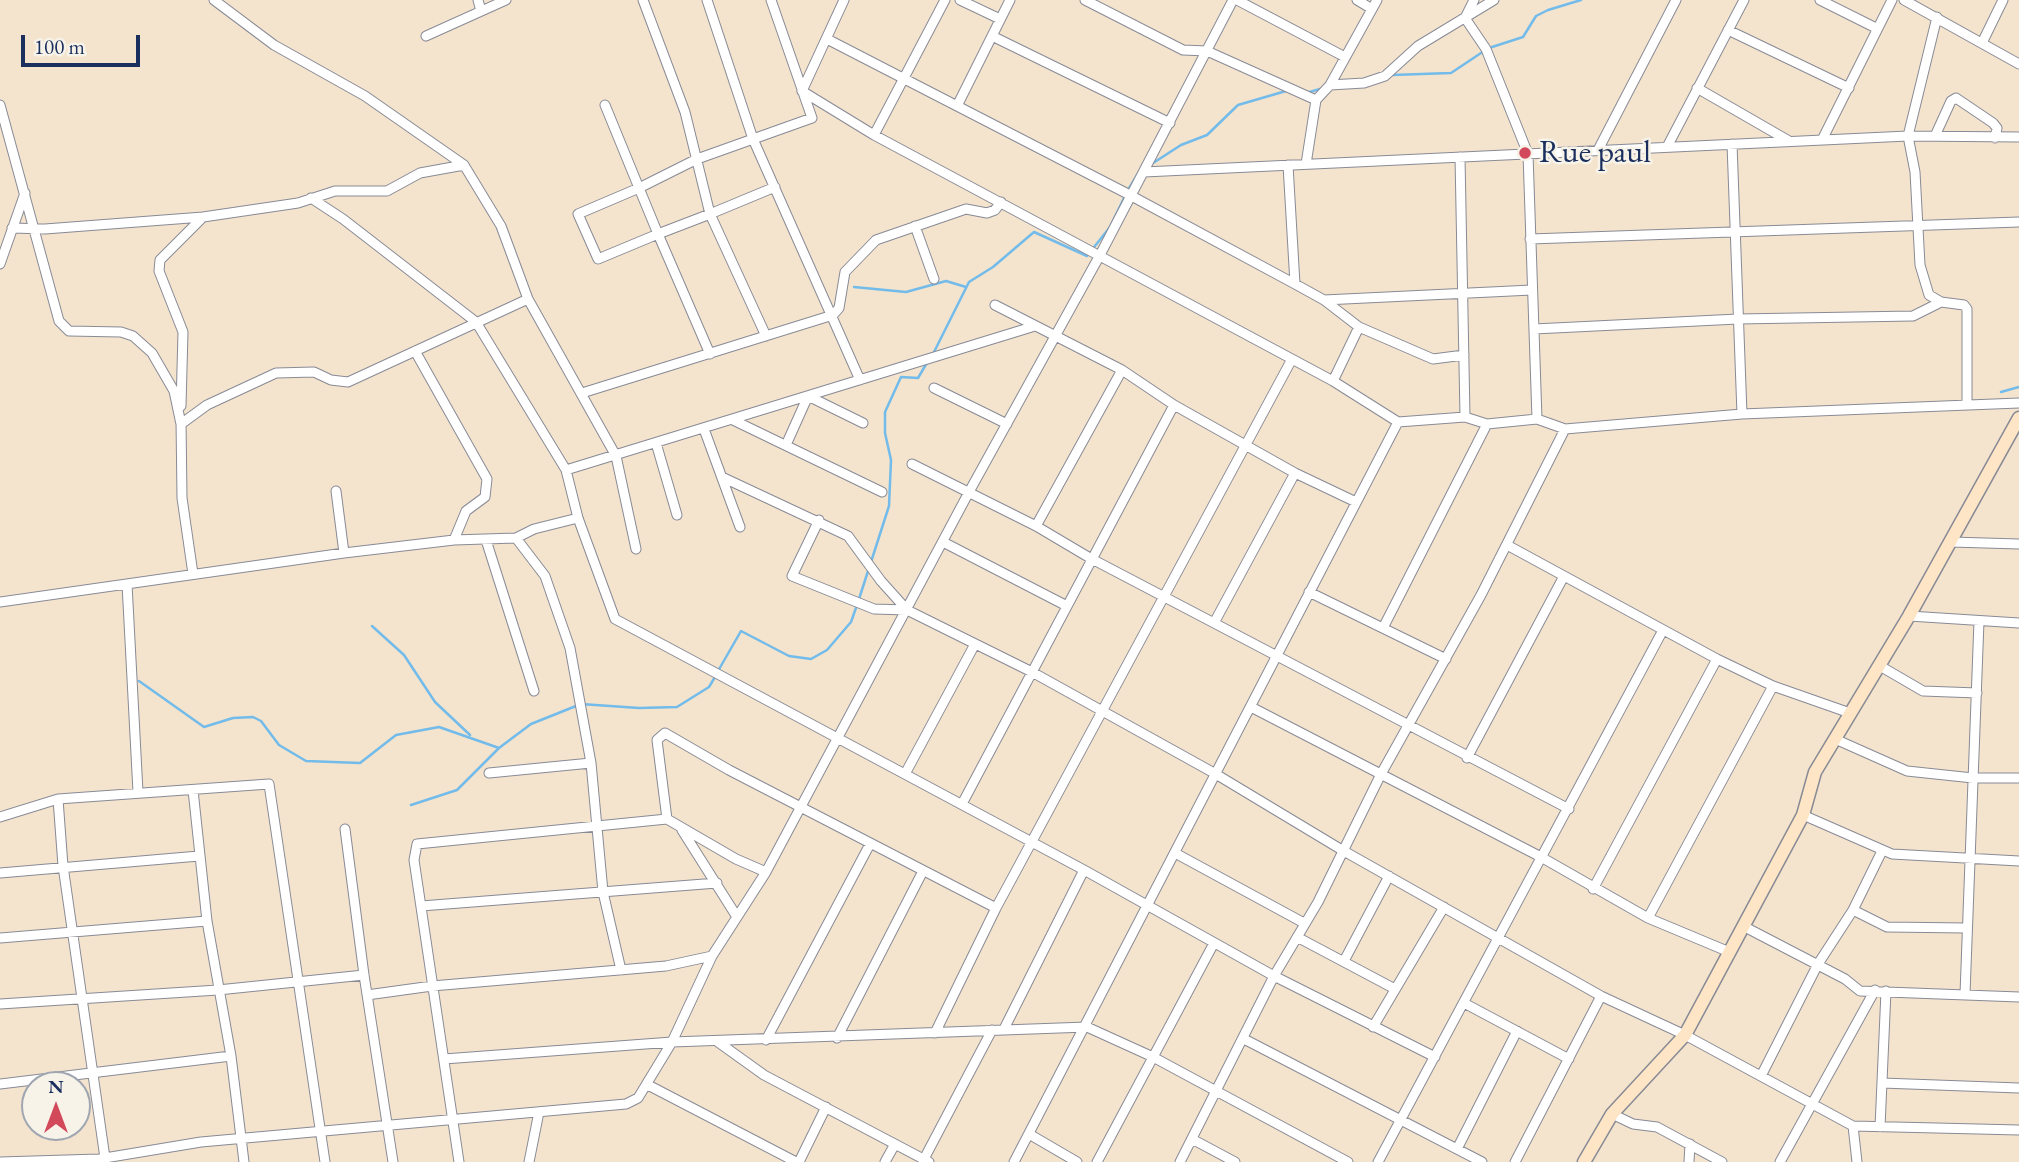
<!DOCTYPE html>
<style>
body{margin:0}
#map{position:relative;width:2019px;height:1162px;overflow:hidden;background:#f4e4cd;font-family:"EB Garamond",serif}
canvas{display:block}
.north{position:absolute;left:21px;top:1071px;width:70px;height:70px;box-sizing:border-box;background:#f7f3e8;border:2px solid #9fa5b1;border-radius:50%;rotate:0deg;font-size:19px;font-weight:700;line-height:28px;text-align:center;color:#1b2f5e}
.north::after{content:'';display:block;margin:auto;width:24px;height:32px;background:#d1495b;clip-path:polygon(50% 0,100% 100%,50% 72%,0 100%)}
.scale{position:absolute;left:21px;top:35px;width:119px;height:32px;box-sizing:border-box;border:4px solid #1b2f5e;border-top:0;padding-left:9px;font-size:21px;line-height:24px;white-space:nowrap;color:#1b2f5e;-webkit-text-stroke:5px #f7f3e8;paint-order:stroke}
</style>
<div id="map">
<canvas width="2019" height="1162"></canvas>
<div class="north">N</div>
<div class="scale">100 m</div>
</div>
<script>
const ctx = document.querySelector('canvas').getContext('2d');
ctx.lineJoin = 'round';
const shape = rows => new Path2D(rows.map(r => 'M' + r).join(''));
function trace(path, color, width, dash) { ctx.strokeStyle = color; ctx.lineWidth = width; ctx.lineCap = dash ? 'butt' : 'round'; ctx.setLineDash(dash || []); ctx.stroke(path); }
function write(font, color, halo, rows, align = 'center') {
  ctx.font = font + ' "EB Garamond",serif'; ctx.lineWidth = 5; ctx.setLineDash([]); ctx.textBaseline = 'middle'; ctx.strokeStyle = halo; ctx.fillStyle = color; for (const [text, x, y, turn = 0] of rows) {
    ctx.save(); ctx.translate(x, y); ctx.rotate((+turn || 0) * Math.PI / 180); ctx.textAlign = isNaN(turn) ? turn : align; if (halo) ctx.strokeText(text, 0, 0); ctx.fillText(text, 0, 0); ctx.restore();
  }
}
const stream = shape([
 [1489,48,1523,37,1536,16,1548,10,1581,0],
 [1392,75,1451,73,1484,51],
 [1306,93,1320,89],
 [1150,165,1181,145,1207,135,1238,105,1286,91],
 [1128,190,1139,172],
 [854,287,906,292,946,281,966,287],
 [932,356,969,282,993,267,1034,232,1087,256,1110,227,1125,196],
 [2001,392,2019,387],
 [871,562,889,506,891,460,885,433,885,412,901,377,918,378,928,361],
 [859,599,869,568],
 [372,626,404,655,435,702,470,735],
 [718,671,741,631,789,656,811,659,827,650,851,622,857,605],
 [139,681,204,727,233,718,253,717,261,721,279,745,306,761,360,763,396,735,439,727,499,748,531,724,581,704,639,708,677,707,709,687,715,677],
 [411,805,457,790,499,748]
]);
const street = shape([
 [214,0,274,45,365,96,464,165,501,226,528,299,616,456,636,549],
 [478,0,481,11],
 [643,0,685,112,710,214,658,234,710,354],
 [707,0,753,139,860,380],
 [844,0,802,91,874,135,1333,381,1398,422,1465,417,1487,424,1537,419,1565,429,1742,414,2019,403],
 [960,0,1000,19],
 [1085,0,1183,50,1207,51,1316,100],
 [1237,0,1345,57],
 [1357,0,1372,9],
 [1474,0,1465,18,1486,49,1528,154,1537,419],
 [1820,0,1876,28],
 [1904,0,2019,64],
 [1937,17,1908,136,1915,172,1920,265,1929,295,1941,302,1964,305,1967,309,1967,404],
 [1728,30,1849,88],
 [426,36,506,0],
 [992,36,1170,123],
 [827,39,1126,193,1295,284,1324,300,1359,327,1433,359,1464,355],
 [1982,43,2003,0],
 [1330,85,1364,83,1385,76,1418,46,1494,0],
 [1697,88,1789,141],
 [0,105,59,321,69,331,121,332,133,336,152,353,174,391,181,424,207,405,276,373,314,372,331,380,348,382,528,299],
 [605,105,639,188,658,234,598,259,578,214,639,188,697,159,812,118,771,0],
 [957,106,1010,0],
 [874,135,945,0],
 [1935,136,1951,101,1956,98,1993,123,1997,128,1995,138],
 [1822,140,1892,0],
 [1732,144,1742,414],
 [1667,147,1744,0],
 [1598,150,1676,0],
 [1460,157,1465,417],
 [1306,164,1316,100,1330,85,1377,0],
 [1288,165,1295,284],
 [1144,172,1908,136,2019,137],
 [311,198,343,219,476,322,566,470,578,518,615,619,1084,870,1274,976,1435,1057],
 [915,226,934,279],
 [12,228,45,229,203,217],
 [1530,239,2019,222],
 [0,264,25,193],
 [1324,300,1532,290],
 [995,305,1122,370,1174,405,1295,473,1356,502],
 [1534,329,1738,319,1913,316,1941,302],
 [766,336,710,214,775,187],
 [415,351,487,479,485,497,466,511,454,540],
 [1333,381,1359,327],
 [934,388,1007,424],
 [582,393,833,315,839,308,845,272,876,240,966,209,987,213,995,210,1001,202],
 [181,406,183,332,159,271,160,260,203,217,298,203,335,191,387,191,420,173,464,165],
 [181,420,182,498,193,574],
 [733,420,882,492],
 [704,429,740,527],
 [656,443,677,515],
 [786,445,808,396,863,423],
 [912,464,1036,526,1090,558,1569,809],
 [566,470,1035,326],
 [724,478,848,536,881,581,907,610,1032,672,1214,773,1342,850,1601,996,1685,1035,1853,1126,2019,1130],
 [336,491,344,553],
 [819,520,792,576,874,609,907,610],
 [1036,526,1122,370],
 [516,538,545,576,570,648,591,763,603,892,621,970],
 [486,540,534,691],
 [943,542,1065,605],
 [1951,542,2019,544],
 [1507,545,1717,659,1773,686,1850,713],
 [127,584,138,792],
 [1309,592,1446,659],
 [0,602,344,553,454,540,516,538,534,529,578,518],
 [1909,616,2019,623],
 [1214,623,1295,473],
 [1383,628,1487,424],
 [1880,666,1923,691,1977,693],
 [1251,707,1541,857,1648,918,1727,951],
 [1835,739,1907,771,1973,778,2019,778],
 [1467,758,1564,576],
 [489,773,591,763],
 [905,774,975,644],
 [193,790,207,921,231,1056,244,1162],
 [58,799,63,866,105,1158],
 [962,804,1174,405],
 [1803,815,1892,854,2019,861],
 [0,817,58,799,269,784,325,1162],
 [667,819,657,740,665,733,729,770,996,908],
 [345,829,364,975,393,1162],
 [682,830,737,917],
 [1175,853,1304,923],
 [0,873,199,856],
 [1593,889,1717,659],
 [421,906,717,883],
 [1853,910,1887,927,1966,928],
 [1648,918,1773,686],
 [1743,926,1845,979,1860,991,2019,997],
 [1297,937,1395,989],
 [0,938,207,921],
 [1344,961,1389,876],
 [1965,994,1979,621],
 [367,995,432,986,666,966,712,956],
 [1464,1003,1569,1059],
 [0,1004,218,990,364,975],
 [1373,1027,1444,907],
 [1004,1029,1084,870],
 [935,1033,996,908,1292,359],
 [837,1038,923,871],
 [1244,1039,1482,1162],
 [766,1040,870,844],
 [718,1042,764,1075,929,1162],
 [444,1059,672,1042,1087,1027,1153,1057,1348,1162],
 [1761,1076,1818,964,1853,910,1882,851],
 [1882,1083,2019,1088],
 [0,1084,231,1056],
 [648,1085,796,1162],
 [1612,1114,1633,1124,1657,1127,1722,1162],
 [1853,1126,1857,1162],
 [1880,1127,1886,991],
 [1029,1134,1077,1162],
 [1192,1139,1235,1162],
 [1457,1149,1517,1031],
 [924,1159,992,1030],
 [0,1162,99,1159,201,1142,626,1104,638,1098,672,1042,712,956,766,872,969,492,1100,255,1233,0],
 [459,1162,414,860,417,844,667,819,736,859,766,872],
 [529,1162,539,1112],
 [799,1162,826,1107],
 [885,1162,895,1144],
 [1014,1162,1398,422],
 [1097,1162,1214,943],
 [1180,1162,1274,976,1318,902,1381,774,1481,595,1565,429],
 [1378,1162,1663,630],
 [1515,1162,1601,996],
 [1689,1162,1690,1144],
 [1780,1162,1875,990]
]);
const secondary = shape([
 [1584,1162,1612,1114,1685,1035,1803,815,1815,772,1909,616,2019,418]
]);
const markers = [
 [1525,153,7,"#d1495b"]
];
const poiNames = [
 ["Rue paul",1539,153]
];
trace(stream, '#72bbea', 2.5);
trace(street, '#888a96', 11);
trace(secondary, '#888a96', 15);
trace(street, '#fff', 9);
trace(secondary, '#fde5c5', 12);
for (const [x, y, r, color] of markers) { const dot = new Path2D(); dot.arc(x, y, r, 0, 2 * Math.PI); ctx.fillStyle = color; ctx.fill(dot); trace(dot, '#f7f3e8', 2.5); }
write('32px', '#1b2f5e', '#f7f3e8', poiNames, 'left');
</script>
